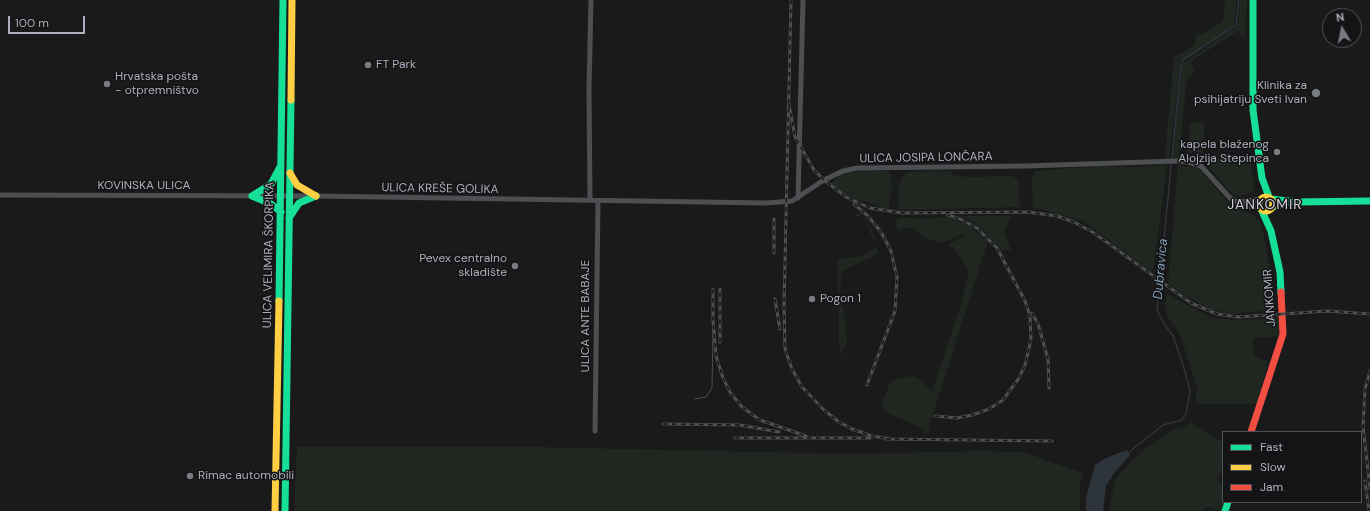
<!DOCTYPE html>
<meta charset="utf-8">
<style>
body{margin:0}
#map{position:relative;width:1370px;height:511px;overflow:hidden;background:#1a1a1a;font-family:"DM Sans",sans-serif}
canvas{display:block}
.legend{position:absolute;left:1222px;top:431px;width:140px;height:72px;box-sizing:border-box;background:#141416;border:1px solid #515258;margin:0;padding:5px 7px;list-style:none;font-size:12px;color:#acb0ba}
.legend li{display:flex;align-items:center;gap:8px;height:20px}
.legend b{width:20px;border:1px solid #515258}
.north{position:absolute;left:1322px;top:8px;width:40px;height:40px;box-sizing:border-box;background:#141416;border:1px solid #515258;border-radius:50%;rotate:350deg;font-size:11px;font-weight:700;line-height:16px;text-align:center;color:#acb0ba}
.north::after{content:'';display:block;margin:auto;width:14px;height:18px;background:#797c82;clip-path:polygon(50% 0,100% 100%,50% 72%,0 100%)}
.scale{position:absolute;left:8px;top:16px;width:77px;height:18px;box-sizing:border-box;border:2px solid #acb0ba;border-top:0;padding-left:5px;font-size:12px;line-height:14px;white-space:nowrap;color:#acb0ba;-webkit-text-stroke:3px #141416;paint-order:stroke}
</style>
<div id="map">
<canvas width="1370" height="511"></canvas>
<ul class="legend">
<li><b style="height:5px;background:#16e098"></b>Fast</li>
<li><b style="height:5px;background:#ffcf43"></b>Slow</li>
<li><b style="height:5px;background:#f24e42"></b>Jam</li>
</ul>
<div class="north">N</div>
<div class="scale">100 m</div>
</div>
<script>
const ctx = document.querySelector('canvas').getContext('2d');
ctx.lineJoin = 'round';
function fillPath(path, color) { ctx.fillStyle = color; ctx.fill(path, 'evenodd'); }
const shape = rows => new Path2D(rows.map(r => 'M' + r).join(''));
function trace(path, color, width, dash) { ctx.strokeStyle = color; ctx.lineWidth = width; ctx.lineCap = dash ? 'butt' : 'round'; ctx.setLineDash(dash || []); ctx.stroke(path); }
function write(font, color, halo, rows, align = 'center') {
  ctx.font = font + ' "DM Sans",sans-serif'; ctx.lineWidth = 3; ctx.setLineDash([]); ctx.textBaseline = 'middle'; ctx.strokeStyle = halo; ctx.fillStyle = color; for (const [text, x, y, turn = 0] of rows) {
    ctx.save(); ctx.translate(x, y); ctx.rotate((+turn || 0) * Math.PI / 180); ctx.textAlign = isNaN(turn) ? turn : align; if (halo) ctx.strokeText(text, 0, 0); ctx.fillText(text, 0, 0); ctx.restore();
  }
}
const green = shape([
 [1225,0,1237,0,1234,25,1180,62,1170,154,1170,158,1163,159,1165,157,1174,57,1195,45,1196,33,1203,34,1223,21],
 [1240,0,1247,0,1245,42,1244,35,1242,35,1241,38,1239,38,1241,34,1238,31,1193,60,1191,63,1194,70,1191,77,1187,77,1179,158,1247,157,1250,155,1255,190,1252,193,1241,195,1241,197,1247,198,1241,198,1232,194,1208,166,1206,161,1175,159,1172,154,1182,64,1235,28,1238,22],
 [1190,122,1205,123,1203,153,1188,153],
 [1167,165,1153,269,1151,271,1083,221,1033,207,1032,176,1036,171,1098,166,1137,167],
 [1178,165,1197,168,1202,172,1225,199,1235,206,1241,208,1241,211,1250,213,1259,221,1262,226,1269,264,1276,310,1230,314,1210,309,1184,295,1168,283],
 [867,170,887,171,891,174,892,185,889,207,887,209,853,198,839,191,831,183,842,174],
 [952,171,952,175,967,177,1012,176,1017,179,1019,186,1020,207,899,210,899,185,901,179,907,172],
 [856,213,863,216,873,233,878,254,841,272,840,302,844,310,847,343,842,350,846,367,839,346,838,260,861,256,872,251,876,246,863,216,855,216],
 [960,216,1011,216,1004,233,1011,250,1002,250,981,228,972,221],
 [900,217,924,219,947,217,966,224,988,241,928,430,933,432,923,433,924,429,887,413,883,410,883,400,890,383,895,379,913,376,918,378,932,391,961,304,969,270,954,248,948,245,966,234,965,233,941,243,923,237,914,228,904,228,898,231,895,221],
 [1167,294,1213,318,1236,320,1264,319,1277,316,1280,325,1279,336,1253,338,1254,356,1268,361,1257,404,1195,404,1197,387,1179,332,1168,317,1165,305],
 [1191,423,1223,442,1223,468,1217,480,1223,484,1223,502,1225,502,1223,511,1209,507,1204,508,1203,511,1110,511,1110,504,1115,479,1142,451,1173,430,1184,427],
 [297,447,532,447,853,454,976,451,1024,452,1084,474,1080,485,1080,511,294,511]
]);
const water = shape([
 [1127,450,1130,455,1115,472,1106,486,1103,511,1086,511,1086,498,1095,465,1106,458]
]);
const stream = shape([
 [1128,453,1163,425,1182,420,1186,414,1190,391,1183,365,1173,336,1164,324,1157,310,1181,65,1183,60,1236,25,1239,0]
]);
const street = shape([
 [0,195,316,196,766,203,792,201,824,180,843,171,857,168,1025,166,1177,161,1188,162,1201,166,1230,198,1244,206,1259,208],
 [798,198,803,0],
 [590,200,589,89,591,0],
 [1238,202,1260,199],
 [595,431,598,201]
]);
const fast = shape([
 [1253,0,1253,110,1262,178,1269,197],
 [252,196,271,184,280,167],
 [252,196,271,204,281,212],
 [1271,199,1297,202,1370,201],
 [1272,207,1291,202],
 [1262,211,1271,231,1280,272,1281,292],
 [289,218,299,203,316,196],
 [279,301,283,0],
 [285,511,291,100],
 [1225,511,1228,502]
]);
const slow = shape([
 [291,100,292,0],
 [290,173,297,185,316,196],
 '1259 204a7 7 0 1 1 14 0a7 7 0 1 1-14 0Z',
 [275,511,279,301]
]);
const jam = shape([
 [1251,432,1283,334,1281,292]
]);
const tram = shape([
 [695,399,706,397,712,388,713,327]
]);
const rail = shape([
 [791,0,784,305,785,349,792,369,802,387,824,410,839,422,852,429,872,436,891,439],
 [789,104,795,137,814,170,824,180,846,197,870,208,902,213,1028,212,1057,216,1074,222,1094,233,1191,303,1217,314,1239,317,1327,311,1370,314],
 [854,204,868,216,881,232,891,251,897,277,895,311,867,385],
 [774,253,774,219],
 [713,289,713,320,716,356,723,378,730,392,742,407,760,420,806,436],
 [775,299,780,329],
 [1032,313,1038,324,1048,359,1049,388],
 [720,342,720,289],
 [1370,371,1365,389,1363,426,1370,488],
 [935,416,957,418,972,415,989,409,1003,400,1019,378,1025,365,1031,340,1030,316,1025,301,997,248,977,228,960,219,948,215],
 [663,424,740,425,779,432],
 [735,438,870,438],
 [886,439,1052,441],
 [1365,481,1369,511]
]);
const markers = [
 [368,65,4,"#797c82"],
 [107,84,4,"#797c82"],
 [1316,93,5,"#797c82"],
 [1277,152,4,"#797c82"],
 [515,266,4,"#797c82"],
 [812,299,4,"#797c82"],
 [190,476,4,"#797c82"]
];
const poiNames = [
 ["FT Park",376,65],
 ["Hrvatska pošta",115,77],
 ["- otpremništvo",115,91],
 ["Klinika za",1307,86,"right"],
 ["psihijatriju Sveti Ivan",1307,100,"right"],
 ["kapela blaženog",1269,145,"right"],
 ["Alojzija Stepinca",1269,159,"right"],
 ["Pevex centralno",507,259,"right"],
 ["skladište",507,273,"right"],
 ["Pogon 1",820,299],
 ["Rimac automobili",198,476]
];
const streetNames = [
 ["ULICA JOSIPA LONČARA",926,158,-1],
 ["KOVINSKA ULICA",144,186],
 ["ULICA KREŠE GOLIKA",440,189,1],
 ["ULICA VELIMIRA ŠKORPIKA",269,255,-89],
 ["JANKOMIR",1270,298,-94],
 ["ULICA ANTE BABAJE",586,316,-90]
];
const waterNames = [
 ["Dubravica",1161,269,-85]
];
const quarterNames = [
 ["JANKOMIR",1265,205]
];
fillPath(green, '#202721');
fillPath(water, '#2d343c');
trace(stream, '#2d343c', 1.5);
trace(street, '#4e4f53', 5);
trace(fast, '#16e098', 7);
trace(slow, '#ffcf43', 7);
trace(jam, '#f24e42', 7);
trace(tram, '#4e4f51', 1);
trace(rail, '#4e4f51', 3);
trace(rail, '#141416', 1.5, [4.5]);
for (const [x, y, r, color] of markers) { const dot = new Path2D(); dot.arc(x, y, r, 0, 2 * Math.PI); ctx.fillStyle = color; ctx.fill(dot); trace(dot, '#141416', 1.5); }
write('12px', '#acb0ba', '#141416', poiNames, 'left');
write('12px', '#acb0ba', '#141416', streetNames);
write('italic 13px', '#849db3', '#141416', waterNames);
ctx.letterSpacing = '1px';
write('14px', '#cccfd6', '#141416', quarterNames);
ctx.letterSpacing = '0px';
</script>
